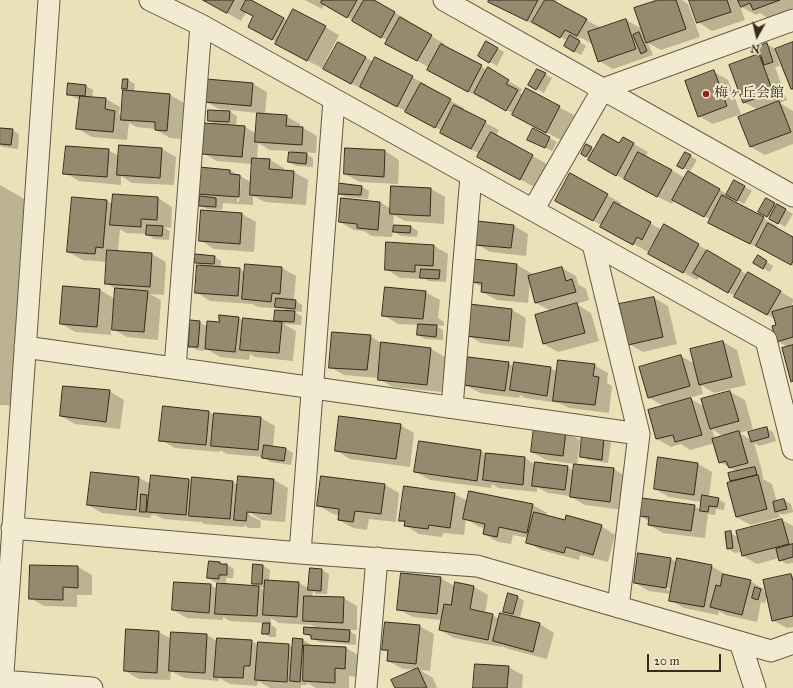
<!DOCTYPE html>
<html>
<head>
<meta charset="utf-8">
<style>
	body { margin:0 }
	#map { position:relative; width:793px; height:688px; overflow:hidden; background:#ebe0b8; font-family:"IM FELL Great Primer",serif }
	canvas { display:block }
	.north { position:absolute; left:737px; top:16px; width:40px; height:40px; -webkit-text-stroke:3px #f2ebd1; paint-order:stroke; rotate:188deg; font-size:11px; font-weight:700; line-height:16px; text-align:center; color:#372a1e }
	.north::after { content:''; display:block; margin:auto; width:14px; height:18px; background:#372a1e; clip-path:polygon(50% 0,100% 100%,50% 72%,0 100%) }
	.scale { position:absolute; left:647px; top:654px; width:74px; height:18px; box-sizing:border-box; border:2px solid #372a1e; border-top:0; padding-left:5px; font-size:12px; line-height:14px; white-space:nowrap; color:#372a1e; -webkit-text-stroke:3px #f2ebd1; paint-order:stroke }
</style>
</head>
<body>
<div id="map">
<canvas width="793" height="688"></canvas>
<div class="north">N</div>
<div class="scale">20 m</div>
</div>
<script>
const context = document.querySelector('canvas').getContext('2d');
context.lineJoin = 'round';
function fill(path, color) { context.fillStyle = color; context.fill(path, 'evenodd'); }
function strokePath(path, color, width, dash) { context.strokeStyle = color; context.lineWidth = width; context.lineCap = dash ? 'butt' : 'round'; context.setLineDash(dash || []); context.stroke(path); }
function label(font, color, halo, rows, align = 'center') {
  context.font = font + ' "IM FELL Great Primer","Noto Serif JP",serif'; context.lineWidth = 4; context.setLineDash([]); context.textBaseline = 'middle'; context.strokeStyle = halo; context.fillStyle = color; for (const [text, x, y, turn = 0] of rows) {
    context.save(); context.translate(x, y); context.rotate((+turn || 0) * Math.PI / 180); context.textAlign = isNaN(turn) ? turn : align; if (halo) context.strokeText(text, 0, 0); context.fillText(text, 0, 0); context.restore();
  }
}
fill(new Path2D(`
	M204 0H253L252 2 288 21 325 27 339 35 322 68 290 52 277 42 249 27 254 17 247 11 241 21Z
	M305 0H376L375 1 409 21 408 23 445 44 444 46 487 70 488 69 522 89 520 93 524 95 526 90 574 115 561 140 528 123 514 114 483 97 482 99 443 78 430 68 401 52 388 41 325 4 322 9Z
	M490 0H557L555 3 601 28 626 20 643 29 661 0H682L688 4 700 37 661 50 648 43 653 55 613 69 599 61 593 42 592 44 580 37 578 41 586 46 581 55 565 46 568 41 543 27 542 29 504 9Z
	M690 0H793V8L768 18 760 13 756 15 740 6 745 20 712 31 698 22Z
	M486 42 504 52 497 66 479 56Z
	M338 43 374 62 376 58 427 85 426 87 464 108 463 111 499 130 496 136 547 164 534 187 492 164 480 154 441 133 442 131 367 90 366 91 338 77Z
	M767 44 774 48 780 66 775 67 787 100 780 103 793 111V144L765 155 751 147 758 110 744 102 759 55 762 57Z
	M537 70 552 78 544 93 529 84Z
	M714 72 728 80 741 114 713 124 699 116Z
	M128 80 135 84 134 92 170 95 184 103 181 139 170 138 156 130V129L136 127 129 123 127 140 92 137 78 129 80 99 75 98 69 94 86 86 93 90 92 98 106 99 120 107 119 114 122 116 129 92 123 88Z
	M253 84 267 92 265 114 286 116 300 124V128H303L317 136 316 153 303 152 313 158V167L296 166 289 162 290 151 270 150 258 143 257 159 270 160 284 168V171L294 172 308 180 306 205 265 202 253 196V205L223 203 222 210 207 209 200 205 206 198 198 194 230 170 252 183 253 164 217 161 203 153 217 125 209 120 230 112 237 116 236 127H245L257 134 258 113 219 109 205 101ZM239 179H241L239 202H237Z
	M0 129 12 130 19 134 18 149 3 147 0 146Z
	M533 130 557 142 552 151 536 143Z
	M623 138 648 152 646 156 685 178 689 171 679 165 686 153 697 160 689 173 727 194 735 181 752 191 744 204 733 198 732 201 777 226 776 229 793 238V266L765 250 764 251 724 230 711 220 674 200 672 204 631 183 604 168 582 154 587 146 595 150 620 144Z
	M162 149 176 157 174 185 132 183 121 176V185L79 181 65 173 108 150 119 156Z
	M385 151 399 160 398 184 360 182 345 174Z
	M571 175 621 203 620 206 662 230 665 226 712 253V254L748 275 749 273 793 299V302L790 308 793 307V382L792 381 788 347 777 341V325L775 319 700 276 697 280 649 253 654 245 652 244 648 252 571 208Z
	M0 185 33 204 21 406 0 405Z
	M339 185 362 187 369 191 368 199 345 197 338 193Z
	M431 189 445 197 444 224 405 221 394 215 393 226 411 227 418 231 417 237 401 236 393 231 392 237 372 236 364 231 354 230 340 222 342 199 380 202 391 209Z
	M113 195 158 198 172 207 171 228 163 227 170 231 169 240 154 239 147 234 126 233 120 229 118 251 152 254 166 262 164 295 150 294 161 300 158 340 127 337 111 328V335L75 332 61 323 100 290 115 299 116 289 106 283 107 262 83 260 68 252 73 198 107 201 113 204Z
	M766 199 793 214 785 227 760 211Z
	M242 214 256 222 254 252 214 249 200 240Z
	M514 226 528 234 526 256 490 252 476 244Z
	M387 243 434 246 448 254 446 282 428 281 425 279 400 278 386 269Z
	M214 257 221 261V268L240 269 246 273V265L282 268 296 276 294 300 302 305V312L293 311 302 316 301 325 284 324 296 331 293 361 255 357 250 354 249 360 220 357 205 348 204 351 197 350 190 346 199 322 208 327 238 318 244 321 279 323 275 320 285 311V309L258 307 252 304 210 301 196 292 204 267 196 262Z
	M758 257 773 266 770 272 755 263Z
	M517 265 531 273V276L562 268 576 276 578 284 586 289 589 300 576 304 591 313 599 341 558 352 544 344 551 311 536 303 530 281 528 303 497 300 482 292 483 288 471 281Z
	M425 292 440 300 438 318 444 322V326L434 325 443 330V340L425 339 418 335 419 325 398 324 383 315Z
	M654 298 668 306 677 344 643 352 629 344Z
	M470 305 512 310 526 318 523 348 481 343 467 335Z
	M370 336 383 344 431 349 445 357 442 392 393 387 379 379V378L344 375 330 367Z
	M723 342 737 350 746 385 714 393 701 385 703 394 689 398 705 407 730 392 745 400 753 429 740 433 751 440 766 428 773 432 776 441 759 446 754 443 762 471 763 479 772 484 777 502 784 500 791 504 793 511V512L783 515 779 513 780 517 751 525 736 517 734 482 731 481 737 472 720 462 715 443 690 450 681 444 671 447 657 439 649 411 665 407 648 397 681 356 695 364ZM712 429 724 437 715 439Z
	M508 363 514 367 550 368 557 372 594 365 608 373 607 383 612 386 609 413 569 408 559 403 525 398 520 395 519 398 480 393 465 385Z
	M109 391 124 400 120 429 75 424 61 416Z
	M208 412 215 415 261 418 275 426 273 447 286 449 293 453 291 465 271 462 264 458V457L227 454 220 450V452L175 448 161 440Z
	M400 425 414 433 410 467 350 459 336 450Z
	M566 432 580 440 577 465 614 469 628 478 624 510 585 505 570 496 548 493 537 487V492L498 488 492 484 491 488 430 480 415 472 420 442 481 451 487 454 525 458 536 465 567 467 574 471 575 464 546 460 532 452Z
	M604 438 611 442 608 463 588 460 581 456Z
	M659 458 698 464 712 472 709 497 718 499 725 503 724 510 716 509 715 515 708 514 705 538 663 533 649 525V521L640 516 694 506 701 510 702 502 669 497 655 489Z
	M92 473 139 478 151 484 152 476 189 480 193 482H232L238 485 239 477 274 480 288 488 285 522 262 520 249 512V515L261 521 260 528H249L244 525V527L204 524 200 521V522L163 519 153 514V516L151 515 150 518 102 513 88 505Z
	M385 485 399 493 396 522 369 519 367 530 353 528 339 520 340 515 333 514 319 506Z
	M470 492 533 505 547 513V516L566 522 601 526 615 535 608 562 580 555 579 560 541 550 527 542 528 538 513 535 511 544 498 542 484 534 485 528 479 527 466 519 464 535 443 533 442 537 419 534 405 525V523L400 520 454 494 468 501Z
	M782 520 793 526V563L787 564 780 560 779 558 757 564 743 556 740 543H738L740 552 735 553 728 549 730 533 738 537 737 532Z
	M670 559 677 562 711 566 725 574V575L750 581 764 589V592L767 594 791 575 793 576V627L787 628 772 620 767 596 765 603 761 602 757 622 726 615 719 611 718 615 684 608 670 600 671 594 649 591 635 583ZM663 585 672 590V592L662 586Z
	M220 563 223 565H227L234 569 233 578H226V583L215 582 208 578Z
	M31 566 78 567 92 575V595H77V607L44 606 30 598Z
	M263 566 270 570 269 581 299 583 310 589 322 570 329 574 327 594H316L313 591 312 597 343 598 357 606V630H347L356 635V645L319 642 305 633 318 629 311 625 279 623 271 618V625L276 628V637H270L263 633 264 623 230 621 223 617V620L187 618 173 610 210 585 217 589 218 584 260 587 253 583ZM259 587 266 588V591Z
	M440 578 455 586 456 583 474 587 488 595 485 613 492 615 499 619 515 618 504 611 518 597 524 601 520 619 540 624 554 633 547 659 508 649 502 646V647L454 638 440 630 442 620 413 617 398 609Z
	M419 626 434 634 430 671 420 670 433 678 437 688H396L417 670 403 669 388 661 389 653 383 649Z
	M158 632 172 639 207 635 217 641H251L259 645H289L293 647 294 639 303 640 310 644V646L346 648 360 656 359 677 349 676V688H316L307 683V685H301V688H270L258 681 257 686 230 684 219 678V681L184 678 171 671 170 680 139 679 125 671Z
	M508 667 523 675 522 688H474Z`), '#0003');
const building = new Path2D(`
	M203 0H234L227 13Z
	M246 0H251L284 18 272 40 248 27 253 16 241 10Z
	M322 0H357L347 18 321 3Z
	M364 0H374L395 12 381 38 352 21Z
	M489 0H538L527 21 488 2Z
	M545 0H552L587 19 577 36 565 30 560 38 532 22Z
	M658 0H676L686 29 646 43 634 8Z
	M689 0H727L731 12 697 23Z
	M738 0H780L753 10 750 3 741 7Z
	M293 9 326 26 307 61 275 44Z
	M400 17 432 35 417 61 385 44Z
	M626 19 636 49 598 62 588 32Z
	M639 32 647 51 641 54 633 35Z
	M570 35 580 41 574 52 564 46Z
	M486 41 498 48 489 63 478 56Z
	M338 42 366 57 351 84 323 69Z
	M793 42V89H791L775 49Z
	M767 43 773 62 764 65 758 47Z
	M441 44 482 65 468 92 427 70Z
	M759 54 773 92 743 103 729 65Z
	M375 57 413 76 397 107 360 87Z
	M488 67 509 80 506 84 518 90 506 111 474 93Z
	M537 69 546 73 536 90 528 85Z
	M714 70 727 106 698 117 685 81Z
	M123 79H128L127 89H122Z
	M206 79 253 83 251 106 204 102Z
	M68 83 86 85 85 96 67 95Z
	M421 83 451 99 435 128 405 112Z
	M526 88 560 106 546 133 512 115Z
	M123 90 170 94 167 131 155 130V122L121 120Z
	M80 96 106 98 105 109 115 111 113 132 76 129Z
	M779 101 791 132 750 147 738 117Z
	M454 105 486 121 471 149 440 133Z
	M208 110 230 111 229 122 208 121Z
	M257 113 287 115 286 126 303 127 302 145 255 142Z
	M204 123 245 126 242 157 202 154Z
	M0 128 13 129 11 145 0 144Z
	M533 128 550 137 545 148 527 140Z
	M491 132 533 155 520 180 477 157Z
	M603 134 619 143 623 137 634 143 616 176 588 160Z
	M586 144 592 147 586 157 581 154Z
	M119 145 162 148 160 178 117 175Z
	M66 146 109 149 107 177 63 174Z
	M345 148 385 150 384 177 344 174Z
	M289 152 307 153 306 164 288 162Z
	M638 152 672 170 657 197 624 179Z
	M685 152 691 155 683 169 677 166Z
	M252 158 270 159 269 169 294 171 292 198 250 195Z
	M199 167 230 170V174L240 175 239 197 197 194Z
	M688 171 720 189 704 217 672 200Z
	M570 173 608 194 593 221 555 201Z
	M734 180 745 186 737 201 726 195Z
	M338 183 362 186 361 195 337 194Z
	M391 186 431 188 430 216 390 214Z
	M113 194 158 197 157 220 141 219V227L110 225Z
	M722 195 764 217 750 244 708 223Z
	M200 196 216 198V207L199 206Z
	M72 197 107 200 103 248 96 247 95 254 67 252Z
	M341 198 380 202 378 230 357 228V224L339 222Z
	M766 198 775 203 767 217 758 212Z
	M614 202 651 222 642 240 637 237 633 245 600 227Z
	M777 204 786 209 778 224 769 219Z
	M201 210 242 213 240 244 199 241Z
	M477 221 514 225 511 248 475 245Z
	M768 223 793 237V261L791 265 756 246Z
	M664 224 699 244 683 273 648 254Z
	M147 225 163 226 162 236 146 235Z
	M394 225 411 226 410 233 393 232Z
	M386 242 434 245 433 266 415 265V272L385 270Z
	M107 250 152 253 150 287 105 284Z
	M707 250 741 270 728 293 693 273Z
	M195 254 215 256 214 264 195 263Z
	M758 255 767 261 763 269 753 263Z
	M473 259 517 264 514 296 481 292 482 283 470 282Z
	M245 264 282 267 280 294 272 293 271 302 242 299Z
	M197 265 240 268 238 296 195 293Z
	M562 267 566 281 572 279 576 292 535 303 528 276Z
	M421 269 440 270 439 279 420 278Z
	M748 272 781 291 767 315 734 297Z
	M63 286 100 289 97 327 60 324Z
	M385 287 426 291 423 319 382 316Z
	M115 288 148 291 144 332 112 330Z
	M654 297 663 337 628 345 619 304Z
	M276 298 296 300 295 309 275 307Z
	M577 303 585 333 543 344 535 315Z
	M469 304 512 309 509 341 466 336Z
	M793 306V337L776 342 772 326 776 325 772 312Z
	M275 310 295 311 294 322 274 321Z
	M219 315 239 317 235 352 205 349 207 321 219 322Z
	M243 318 282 322 279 353 240 350Z
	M190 320 200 321 198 347H189Z
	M418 324 437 325 436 337 417 335Z
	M332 332 371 335 367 370 329 368Z
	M723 341 732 377 699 385 690 349Z
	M381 342 431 348 427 385 378 380Z
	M793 345V381L791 382 782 348Z
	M681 355 690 386 648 398 639 367Z
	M468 357 509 362 505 391 464 385Z
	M558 360 595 364 593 376 599 377 595 405 553 401Z
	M514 362 551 367 547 396 510 390Z
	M63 386 110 390 106 422 60 416Z
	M730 391 739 421 710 429 701 399Z
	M691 398 702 435 675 442 673 435 656 439 648 410Z
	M163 406 209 411 206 445 159 441Z
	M214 413 261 417 258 450 211 446Z
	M339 416 401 424 396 459 335 451Z
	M534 427 566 431 563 456 531 452Z
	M767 427 769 437 751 442 748 432Z
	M739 431 748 463 729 468 726 461 719 463 712 439Z
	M582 435 604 437 602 460 580 457Z
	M419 441 481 450 477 481 414 472Z
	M264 445 286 448 284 461 262 458Z
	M486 453 525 457 523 485 483 480Z
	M658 457 698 463 694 495 654 489Z
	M535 462 568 466 565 490 532 486Z
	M574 464 614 468 610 502 570 497Z
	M755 467 757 475 730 481 728 473Z
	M91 472 139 477 136 510 87 505Z
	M151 475 189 479 186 515 147 512Z
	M758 475 767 509 736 517 727 483Z
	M238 476 274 479 271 514 247 512 246 521 234 520Z
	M321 476 385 484 381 514 355 511 353 522 338 520 339 509 317 506Z
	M192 477 233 481 230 519 189 516Z
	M404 486 455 493 450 528 429 525 428 529 404 526 405 521H399Z
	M469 491 533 504 527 533 499 527 497 537 483 534 485 524 463 519Z
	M141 494 147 495 146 512H140Z
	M702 495 719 498 717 507 709 506 708 512 700 511Z
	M641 498 695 505 691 531 648 525 649 517 639 516Z
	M784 499 787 509 775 512 773 502Z
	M534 512 565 520 566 515 602 525 593 555 566 547 564 553 526 543Z
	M782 519 789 544 742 556 736 531Z
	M731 531 733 548 727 549 725 532Z
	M793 544V557L779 561 776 549Z
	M638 553 671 558 666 588 634 583Z
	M677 558 712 565 704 607 669 601Z
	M209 561 220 562V564H227V575H219V579L207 578Z
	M253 564 263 565 262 584H252Z
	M30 565 78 566V588L63 587V600L29 599Z
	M310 568 322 569 321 591 308 590Z
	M401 573 441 577 437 614 397 610Z
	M723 574 751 580 742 615 710 607 716 585 720 586Z
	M791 574 793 581V616L772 621 763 580Z
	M265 580 299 582 297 617 263 615Z
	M174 582 211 584 209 613 172 610Z
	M455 582 474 586 470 609 493 614 488 640 439 630 444 604 451 605Z
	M217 583 259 586 257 616 215 614Z
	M755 587 761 589 758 600 752 598Z
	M508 593 518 596 513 614 503 612Z
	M304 596 344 597 343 623 303 621Z
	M500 613 540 623 533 652 493 641Z
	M385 622 420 625 416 664 387 661 388 650H382Z
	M263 623H270L269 634H262Z
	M304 627 350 630 349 642 311 639V635L304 634Z
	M126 629 159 631 157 673 124 671Z
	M171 632 207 634 205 673 169 671Z
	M217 638 252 640 250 666H244L243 678 214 677Z
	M293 638 303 639 300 682 290 681Z
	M258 642 289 644 287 682 255 680Z
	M304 645 346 647 345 669 335 668V683L303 681Z
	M475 664 509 666 507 688H473Z
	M418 668 427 688H395L391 680Z`);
fill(building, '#95896e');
strokePath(building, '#372a1e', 1);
const minor = new Path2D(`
	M150 0 201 25 766 340 793 449
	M444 0 793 196
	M533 210 603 89 793 20
	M593 244 639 434 618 607
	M25 347 639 434
	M175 368 201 25
	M452 407 471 176
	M12 528 300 553 477 566 771 651 793 643
	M300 553 334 100
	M740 642 755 688
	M2 681 92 688
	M2 688 49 0
	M366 688 377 558`);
strokePath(minor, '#645844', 23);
strokePath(minor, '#f2ebd1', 21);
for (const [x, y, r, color] of [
	[706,94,4,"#8f2418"]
]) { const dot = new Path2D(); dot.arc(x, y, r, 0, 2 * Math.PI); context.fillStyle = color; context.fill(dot); strokePath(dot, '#f2ebd1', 1.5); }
label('14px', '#372a1e', '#f2ebd1', [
	["梅ヶ丘会館",714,94]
], 'left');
</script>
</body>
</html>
